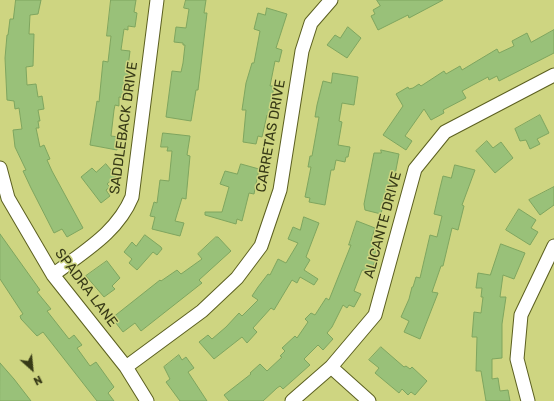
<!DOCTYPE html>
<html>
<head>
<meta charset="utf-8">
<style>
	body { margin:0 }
	#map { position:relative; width:554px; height:401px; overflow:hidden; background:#ced581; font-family:Rubik,sans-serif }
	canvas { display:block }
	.north { position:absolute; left:12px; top:349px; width:40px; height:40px; -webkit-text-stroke:3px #ced581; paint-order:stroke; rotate:153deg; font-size:11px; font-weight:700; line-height:16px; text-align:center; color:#373a17 }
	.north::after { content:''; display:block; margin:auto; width:14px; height:18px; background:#373a17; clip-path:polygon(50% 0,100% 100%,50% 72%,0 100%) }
</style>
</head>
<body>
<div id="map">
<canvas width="554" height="401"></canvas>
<div class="north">N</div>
</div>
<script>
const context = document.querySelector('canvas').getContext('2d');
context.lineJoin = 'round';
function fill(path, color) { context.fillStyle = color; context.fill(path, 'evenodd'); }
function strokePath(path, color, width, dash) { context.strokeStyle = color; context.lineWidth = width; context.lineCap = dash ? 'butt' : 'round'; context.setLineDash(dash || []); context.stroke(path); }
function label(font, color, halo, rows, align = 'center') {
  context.font = font + ' Rubik,sans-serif'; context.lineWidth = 3; context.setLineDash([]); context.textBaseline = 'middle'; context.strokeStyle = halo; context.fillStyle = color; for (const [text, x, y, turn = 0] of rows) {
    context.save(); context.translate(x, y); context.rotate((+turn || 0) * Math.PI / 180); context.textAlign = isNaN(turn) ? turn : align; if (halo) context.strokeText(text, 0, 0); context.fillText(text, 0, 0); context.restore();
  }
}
const building = new Path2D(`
	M16 0H41L38 14 30 15 29 34H34L33 66 26 67 27 85 36 84 38 97 42 96 44 109 38 110 40 121H38L39 128H36L40 147 44 145 50 159 47 160 52 171 83 228 67 237 62 229 54 233 31 188 23 171 26 170 15 147 13 130 22 129 19 108 15 109 14 101 7 100 5 58 7 35H8L10 19H13Z
	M111 0H136L134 12 137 13 135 27 128 26V30L124 29 121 50 130 51 128 67H129L125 98 119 97V106L115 105 114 110 111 136 119 137 117 150 90 145 97 101 99 102 103 61 108 62 111 36H107Z
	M186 0H206L204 13H207L198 90H196L191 121 166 117 172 71 181 72 183 63 185 45H183V43L174 42 176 27 186 28 189 9 184 8Z
	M377 0H443L409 18 408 15 378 30 371 16 375 14 373 10 380 6Z
	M267 8 287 14 276 48 282 50 279 62 275 61 270 86H274L269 116 267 115 262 137 258 136 256 144 243 142 246 110H242L246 83 252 63H254L260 31 254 29 258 13 265 15Z
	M348 27 361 38 347 58 327 45 335 35 340 38Z
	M554 30V53L499 81 497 76 489 80 488 77 471 86 462 91 466 98 443 110 444 113 431 120 424 109 405 136 412 141 406 150 383 135 403 106 396 94 408 87 409 89 413 88 419 84 421 86 444 71 446 74 460 66 462 70 497 49 499 53 514 46 512 41 527 33 531 42Z
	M333 73 358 77 354 105 342 103 339 121 342 122 338 145 350 147 348 157H346L345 162 336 160 334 170H331L325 205 309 202 310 198 305 197 311 167H308L310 156H312L319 117H315L317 105 323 81 331 83Z
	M540 115 549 133 537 139 540 144 530 149 526 140 520 141 515 129Z
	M163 133 190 136 187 155 190 156 186 199 182 198 175 221 184 223 180 236 152 229 155 217 150 216 154 202 157 203 160 180 169 181 172 151H167L168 147H161Z
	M487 141 493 148 501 142 513 158 495 173 476 151Z
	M381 150 399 154 390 201 384 200 381 214 365 210 364 204 374 153H381Z
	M106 164 116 176 107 184 110 187 106 190 110 196 101 203 81 177 92 168 96 172Z
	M241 164 259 169 254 194 249 193 242 221 237 219 236 224 205 215V212H222L229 187 220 184 225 171 237 174Z
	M455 165 475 170 462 205 464 206 458 230 452 228 443 266H441L432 292 438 293 420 339 404 332 409 321 401 317 409 299 412 287H413L416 277 420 278 430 235 437 237 442 216 434 214 440 188 443 176 451 178Z
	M554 187V205L540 215 529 200Z
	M519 209 536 220 531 228 538 232 530 245 506 230Z
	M304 217 319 223 306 257 310 260 304 270 318 279 314 285 300 277 297 283 292 280 274 310 271 308 253 328 257 332 247 343 242 337 214 359 199 342 208 335 212 339 226 327 239 313 242 316 258 300 252 296 258 287 268 274 270 275 278 259 286 263 298 243 288 239 293 227 300 230Z
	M357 221 375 228 371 241 379 244 372 260 375 261 371 272 362 270 354 291 361 294 354 307 349 305 347 308 343 305 332 327 327 333 333 339 323 350 318 345 304 359 310 365 283 389 280 386 277 388 263 401H229L224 395 251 374 250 373 260 364 267 371 282 357 280 356 285 351 282 348 295 336 297 338 308 322 305 319 311 313 315 315 326 298 329 300 351 245H349Z
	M0 234 40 290 37 292 51 309 47 311 69 339 74 335 82 345 77 348 90 366 96 362 114 387 108 393 114 401H97L43 332 37 336 21 319 20 316 23 314 0 279Z
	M145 235 161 247 162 249 157 255 153 252 137 270 129 263 132 259 124 252 132 242 136 246Z
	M216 237H218L231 251 199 280 202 283 141 331 135 323 123 332 112 318 160 280 161 281 177 270 181 274 202 259 198 254Z
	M501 244 525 253 514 279 503 275 500 297H506L502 324V358L492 359V379L498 378 500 391 508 390 510 401H486L481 371H476L477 337H472L474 312 481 313 483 297H481L482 288H476L478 273 490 275Z
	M107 261 120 278 112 286 115 289 104 297 86 276Z
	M381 347 404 367 406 366 410 369 412 367 427 381 415 395 411 392 408 395 402 389 399 393 375 373 379 368 369 360Z
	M179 355 182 360 186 357 194 368 188 372 207 401H180L166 382 170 379 164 367Z
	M0 363 14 379 31 401H0Z`);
fill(building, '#99c179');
strokePath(building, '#7ea55f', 1);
const minor = new Path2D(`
	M0 168 8 198 53 275 126 367 147 401
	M53 275C84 251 117 233 132 197L157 0
	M126 367 202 311 237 278 261 246 280 190 302 51 311 23 331 0
	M331 367 369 401
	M292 401 331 367 375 315 415 169 445 132 554 75
	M528 401 517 359 521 315 554 246`);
strokePath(minor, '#5c6020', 15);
strokePath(minor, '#fff', 13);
label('14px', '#373a17', '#ced581', [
	["SADDLEBACK DRIVE",124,128,-82],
	["CARRETAS DRIVE",271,136,-80],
	["ALICANTE DRIVE",383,225,-75],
	["SPADRA LANE",86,288,53]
]);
</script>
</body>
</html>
